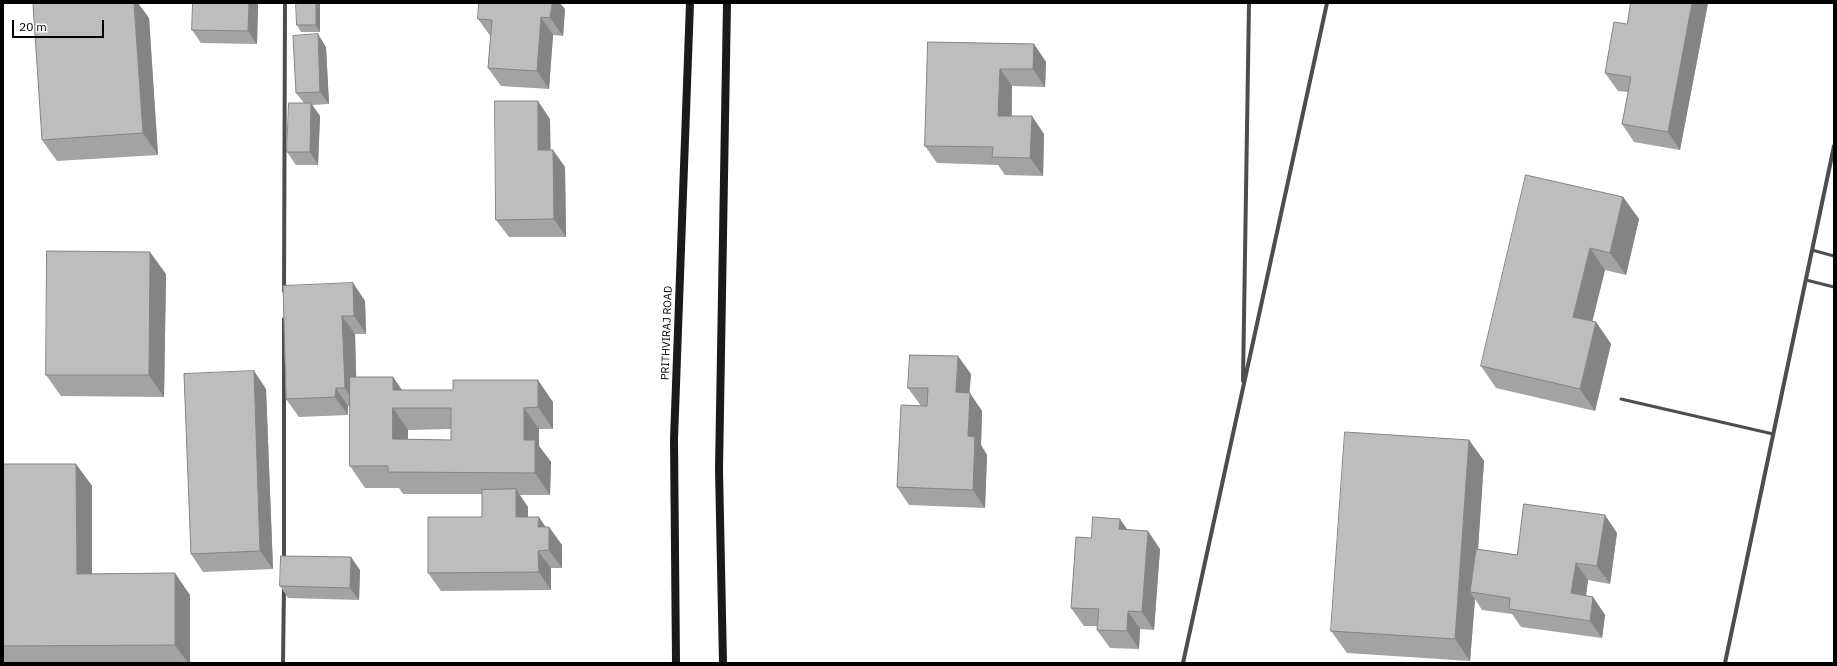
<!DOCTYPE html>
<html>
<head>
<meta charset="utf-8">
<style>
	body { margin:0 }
	#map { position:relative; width:1837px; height:666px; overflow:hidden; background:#fff; font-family:"IBM Plex Sans",sans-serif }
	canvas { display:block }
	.frame { position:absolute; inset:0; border:4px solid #000; pointer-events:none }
	.scale { position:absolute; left:12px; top:20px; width:92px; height:18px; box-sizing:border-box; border:2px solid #000; border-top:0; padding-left:5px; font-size:12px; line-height:14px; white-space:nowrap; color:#000; -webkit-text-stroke:3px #fff; paint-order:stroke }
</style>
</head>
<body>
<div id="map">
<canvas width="1837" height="666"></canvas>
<div class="frame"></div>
<div class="scale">20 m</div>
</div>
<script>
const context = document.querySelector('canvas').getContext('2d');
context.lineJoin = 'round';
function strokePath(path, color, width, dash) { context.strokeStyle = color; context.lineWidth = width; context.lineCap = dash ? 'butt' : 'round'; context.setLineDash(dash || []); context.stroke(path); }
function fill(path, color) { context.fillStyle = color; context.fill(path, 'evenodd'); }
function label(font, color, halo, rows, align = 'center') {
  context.font = font + ' "IBM Plex Sans",sans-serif'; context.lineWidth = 3; context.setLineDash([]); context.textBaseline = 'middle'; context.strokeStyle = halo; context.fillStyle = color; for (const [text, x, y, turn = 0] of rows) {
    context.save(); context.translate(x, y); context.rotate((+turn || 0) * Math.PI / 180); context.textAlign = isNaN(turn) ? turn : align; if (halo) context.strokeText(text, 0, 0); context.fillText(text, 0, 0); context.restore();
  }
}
strokePath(new Path2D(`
	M1812 250 1834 256
	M1806 280 1834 287
	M1621 399 1773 434`), '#4d4d4d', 3);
strokePath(new Path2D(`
	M284 291 285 3
	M1243 381 1249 3
	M284 561V319
	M283 663 284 587
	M1183 663 1327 3
	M1725 663 1834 146`), '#4d4d4d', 4);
strokePath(new Path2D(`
	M676 663 674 439 690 3
	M723 663 719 469 727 3`), '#1a1a1a', 8);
fill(new Path2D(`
	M193 3H258L257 44 201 43 192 30Z
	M320 3V32H301L297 25Z
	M1631 3H1708L1680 150 1634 142 1622 124 1628 92 1618 91 1605 73 1627 24Z
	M565 9 563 36 553 35 549 89 501 86 488 68 491 37 478 19Z
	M149 18 158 155 57 161 42 140Z
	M928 42 1034 44 1046 62 1045 87 1012 86V116L1044 134 1043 176 1005 175 998 165 937 163 925 146Z
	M326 47 329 104 312 105 320 116 318 165H296L287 152 304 103 296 93Z
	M550 119V150L565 167 566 237H509L496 220Z
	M1623 197 1639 219 1626 275 1605 270 1592 321 1596 322 1611 344 1595 411 1496 388 1481 366Z
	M166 274 164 397 61 396 46 375Z
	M353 283 365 301 366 334H355L356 377H393L402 390 553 402V429H539V446L551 462 550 495H519L528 507V517L546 527 562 545V568H551V590L441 591 428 573 482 517V494H403L399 488H365L350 466V406H348V415L299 417 286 399ZM451 429V440L408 439V430Z
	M254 371 266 389 273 569 203 572 191 554Z
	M971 374 969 393 982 411 981 445 987 455 985 508 909 505 897 487 927 406H921L908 388Z
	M1469 440 1484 461 1478 549 1517 555 1617 533 1610 584 1588 580 1586 596 1593 597 1605 615 1602 638 1521 627 1512 614 1482 610 1475 599 1470 661 1347 653 1331 631Z
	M3 464H76L92 486V574L190 595V663H3Z
	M1128 530 1160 549 1154 630 1140 629 1139 649 1110 648 1097 630V626H1084L1071 608 1091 538Z
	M360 570 359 600 288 598 280 586Z`), '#a3a3a3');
fill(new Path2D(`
	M134 3H138L149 18 158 155 143 133Z
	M249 3H258L257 44 248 31Z
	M316 3H320V32L316 25Z
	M552 3H560L565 9 563 36 550 18Z
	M1692 3H1708L1680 150 1668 132Z
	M541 17 553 35 549 89 537 71Z
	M318 34 326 47 329 104 320 92Z
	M1034 44 1046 62 1045 87 1033 69Z
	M1000 69 1012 86 1011 133 998 116Z
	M538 101 550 119 551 168 538 150Z
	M311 103 320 116 318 165 310 152Z
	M1032 116 1044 134 1043 176 1030 158Z
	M553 150 565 167 566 237 554 219Z
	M1623 197 1639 219 1626 275 1610 253Z
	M1590 248 1605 270 1588 339 1573 317Z
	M150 252 166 274 164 397 149 375Z
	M353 283 365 301 366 334 354 316Z
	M342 316 355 334 357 406 345 388Z
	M1596 322 1611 344 1595 411 1580 389Z
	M958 356 971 374 968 410 956 392Z
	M254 371 266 389 273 569 260 551Z
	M393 377 408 399 393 390Z
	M538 380 553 402V429L538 407Z
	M336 388 348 406V415L335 397Z
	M970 393 982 411 981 445 987 455 985 508 973 490 968 436Z
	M393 408 408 430V461L393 439Z
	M524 408 539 429V446L551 462 550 495 535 473 524 440Z
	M1469 440 1484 461 1475 593 1470 592 1475 599 1470 661 1455 639Z
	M76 464 92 486V596L77 574Z
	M516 489 528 507V534L516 517Z
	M1605 515 1617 533 1610 584 1597 566Z
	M539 517 549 532V527L562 545V568L549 550 538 527Z
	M1120 519 1132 536 1119 529Z
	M1148 531 1160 549 1154 630 1142 612Z
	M538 551 551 568V590L539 572Z
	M351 557 360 570 359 600 350 588Z
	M1576 563 1588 580 1584 611 1571 593Z
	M175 573 190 595V663H188L175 645Z
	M1593 597 1605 615 1602 638 1590 621Z
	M1128 611 1140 629 1139 649 1127 631Z`), '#848484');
const building = new Path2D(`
	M45 3H134L143 133 42 140 33 4Z
	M193 3H249L248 31 192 30Z
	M296 3H316V25H297Z
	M479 3H552L550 18 541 17 537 71 488 68 492 20 478 19Z
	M1631 3H1692L1668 132 1622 124 1631 77 1605 73 1614 22 1627 24Z
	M318 34 320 92 296 93 293 36Z
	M928 42 1034 44 1033 69H1000L998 116H1032L1030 158 992 157 993 147 925 146Z
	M495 101H538V150H553L554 219 496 220Z
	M289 103H311L310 152H287Z
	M1526 175 1623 197 1610 253 1590 248 1573 317 1596 322 1580 389 1481 366Z
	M47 251 150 252 149 375H46Z
	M353 283 354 316H342L345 388H336L335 397 286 399 283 286Z
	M910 355 958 356 956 392 970 393 968 436 975 437 973 490 897 487 901 405 927 406 928 388H908Z
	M254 371 260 551 191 554 184 374Z
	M350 377H393V390H453V380H538V407L524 408V440H535V473L388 472V466H350ZM393 408H451V440L393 439Z
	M1345 432 1469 440 1455 639 1331 631Z
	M3 464H76L77 574 175 573V645L3 646Z
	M516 489V517H539L538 527H549V550L538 551 539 572 428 573V517H482V490Z
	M1524 504 1605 515 1597 566 1576 563 1571 593 1593 597 1590 621 1509 609 1510 598 1470 592 1476 549 1517 555Z
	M1093 517 1120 519 1119 529 1148 531 1142 612 1128 611 1127 631 1097 630 1099 609 1071 608 1076 537 1091 538Z
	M281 556 351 557 350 588 280 586Z`);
fill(building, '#bdbdbd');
strokePath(building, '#848484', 1);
label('11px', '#000', '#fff', [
	["PRITHVIRAJ ROAD",667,333,-88]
]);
</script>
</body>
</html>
